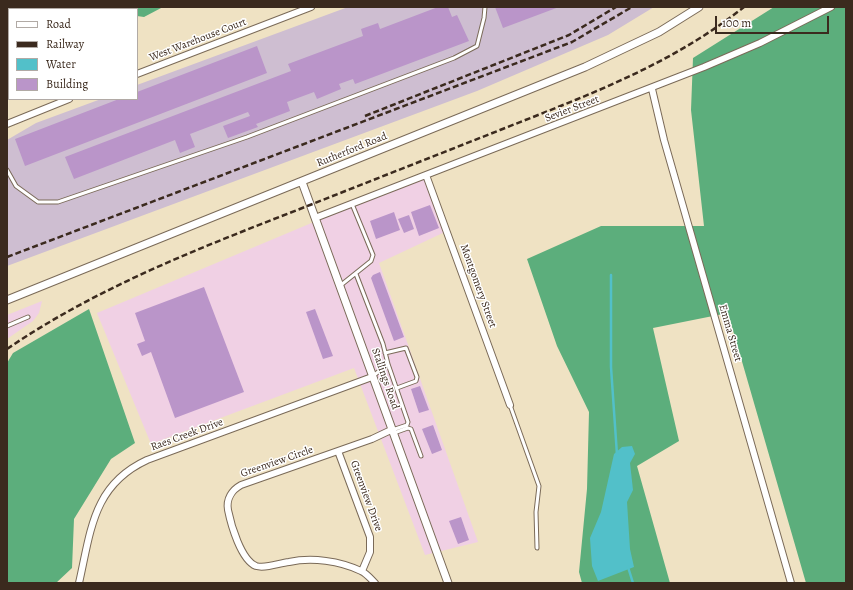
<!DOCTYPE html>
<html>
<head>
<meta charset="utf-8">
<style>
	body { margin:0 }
	#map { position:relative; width:853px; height:590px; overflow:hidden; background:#efe2c3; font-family:Alegreya,serif }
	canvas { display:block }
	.frame { position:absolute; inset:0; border:8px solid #3b2a1e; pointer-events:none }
	.legend { position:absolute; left:8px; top:8px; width:130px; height:92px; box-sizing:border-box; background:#fff; border:1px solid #b1aaa5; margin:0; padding:5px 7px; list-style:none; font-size:12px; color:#3b2a1e }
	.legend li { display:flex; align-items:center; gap:8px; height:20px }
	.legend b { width:20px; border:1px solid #b1aaa5 }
	.scale { position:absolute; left:715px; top:16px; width:114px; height:18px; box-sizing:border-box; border:2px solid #3b2a1e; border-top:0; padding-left:5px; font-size:12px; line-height:14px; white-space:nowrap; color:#3b2a1e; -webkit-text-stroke:3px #fff; paint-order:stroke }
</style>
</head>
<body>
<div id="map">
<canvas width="853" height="590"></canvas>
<div class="frame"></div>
<ul class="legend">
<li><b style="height:5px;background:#fff"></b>Road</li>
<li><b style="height:5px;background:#3b2a1e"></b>Railway</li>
<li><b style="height:11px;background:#52c0c9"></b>Water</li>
<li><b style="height:11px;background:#ba95c9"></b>Building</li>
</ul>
<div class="scale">100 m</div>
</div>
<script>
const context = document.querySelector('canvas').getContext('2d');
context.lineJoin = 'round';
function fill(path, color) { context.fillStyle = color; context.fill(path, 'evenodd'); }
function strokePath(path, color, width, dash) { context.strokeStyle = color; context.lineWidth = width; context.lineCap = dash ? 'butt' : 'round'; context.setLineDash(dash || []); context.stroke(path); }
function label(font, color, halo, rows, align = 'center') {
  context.font = font + ' Alegreya,serif'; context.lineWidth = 3; context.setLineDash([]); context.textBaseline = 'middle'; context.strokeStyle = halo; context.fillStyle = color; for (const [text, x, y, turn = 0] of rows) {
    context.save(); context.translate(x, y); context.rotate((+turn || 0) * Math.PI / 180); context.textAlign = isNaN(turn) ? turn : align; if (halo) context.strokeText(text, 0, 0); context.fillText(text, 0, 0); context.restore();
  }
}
fill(new Path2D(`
	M426 175 447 231 379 263 478 542 425 555 354 368 151 444 97 313Z
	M42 301 39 313 33 321 7 339V315Z`), '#f0d0e4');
fill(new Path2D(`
	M348 7H654L608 35 477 91 7 266V140L36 123 101 99H137V85Z`), '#cebed1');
fill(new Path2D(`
	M125 7H163L144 17 137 16V9H125Z
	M774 7H846V583H806L728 313 653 328 679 441 637 466 670 583H582L579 572 587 489 589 412 557 346 527 259 601 226H704L691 110 693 58Z
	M89 309 135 443 111 459 74 519 72 568 56 583H7V363L13 353Z`), '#5cae7c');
fill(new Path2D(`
	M632 446 635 454 630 463 633 490 627 502 630 549 634 567 598 581 592 566 590 538 601 512 614 454 622 447Z`), '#52c0c9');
strokePath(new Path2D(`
	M611 275V367L617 455
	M628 567 633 583`), '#52c0c9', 2.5);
fill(new Path2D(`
	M438 7H448L452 17 457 15 469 41 355 84 353 79 339 84 341 89 317 99 314 92 287 102 290 111 256 124 258 127 228 138 223 126 250 116 248 112 190 134 195 147 180 153 175 140 74 179 65 157 291 71 288 64 363 36 361 29 378 23 380 29Z
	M495 7H559L503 28Z
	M257 46 267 73 25 166 15 139 119 99H137V92Z
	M430 205 439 228 419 236 411 212Z
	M394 212 400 230 376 239 370 221Z
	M409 215 414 229 404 233 398 219Z
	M380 272 404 337 394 341 371 278 373 275Z
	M204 287 244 392 175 418 151 352 142 356 137 344 145 341 135 313Z
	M315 309 333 356 323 359 306 312Z
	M420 386 429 410 419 413 411 389Z
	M433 425 442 450 432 454 422 429Z
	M461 517 469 540 458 544 449 521Z`), '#ba95c9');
const service = new Path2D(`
	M7 47 9 46
	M7 170 16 186 38 202H58L247 137 454 58 477 46 484 18 485 7
	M356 274 383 344 388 364 373 376
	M341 285 371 261 373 255 352 204
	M7 326 28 317
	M385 353 406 348 417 377 416 381 397 388
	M388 364 408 422 407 425 392 430
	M510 405 539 486 536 512 537 548
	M394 433 408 428 411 429 421 456`);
const minor = new Path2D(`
	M50 7 51 9
	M137 74 311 7
	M652 89 664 140 791 583
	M7 124 69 99
	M426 175 510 405
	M315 218 704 67 760 43 831 7
	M338 451 370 537V552L362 571
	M79 583C91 530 93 485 147 460L372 377
	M375 583C371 579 366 573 361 571 340 561 312 557 289 562 279 563 266 569 256 566 241 560 231 525 228 510 226 499 232 490 241 485L372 439 391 430`);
const tertiary = new Path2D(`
	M302 182 448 583
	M7 300 585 67 659 32 699 7`);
strokePath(service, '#7a6a58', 5);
strokePath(minor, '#7a6a58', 8);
strokePath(tertiary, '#7a6a58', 9);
strokePath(service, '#fff', 3);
strokePath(minor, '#fff', 6);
strokePath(tertiary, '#fff', 7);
strokePath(new Path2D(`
	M365 116 569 35 616 7
	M7 257 572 42 632 7
	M7 349C101 285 205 246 310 205 373 180 437 155 500 130 586 96 671 65 744 7`), '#3b2a1e', 2.5, [6, 3]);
label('11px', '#3b2a1e', '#fff', [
	["West Warehouse Court",198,40,-21],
	["Sevier Street",572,109,-21],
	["Rutherford Road",352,150,-22],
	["Montgomery Street",478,286,70],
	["Emma Street",730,333,74],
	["Stallings Road",385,379,71],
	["Raes Creek Drive",187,435,-20],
	["Greenview Circle",277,462,-19],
	["Greenview Drive",366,496,70]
]);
</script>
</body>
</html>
